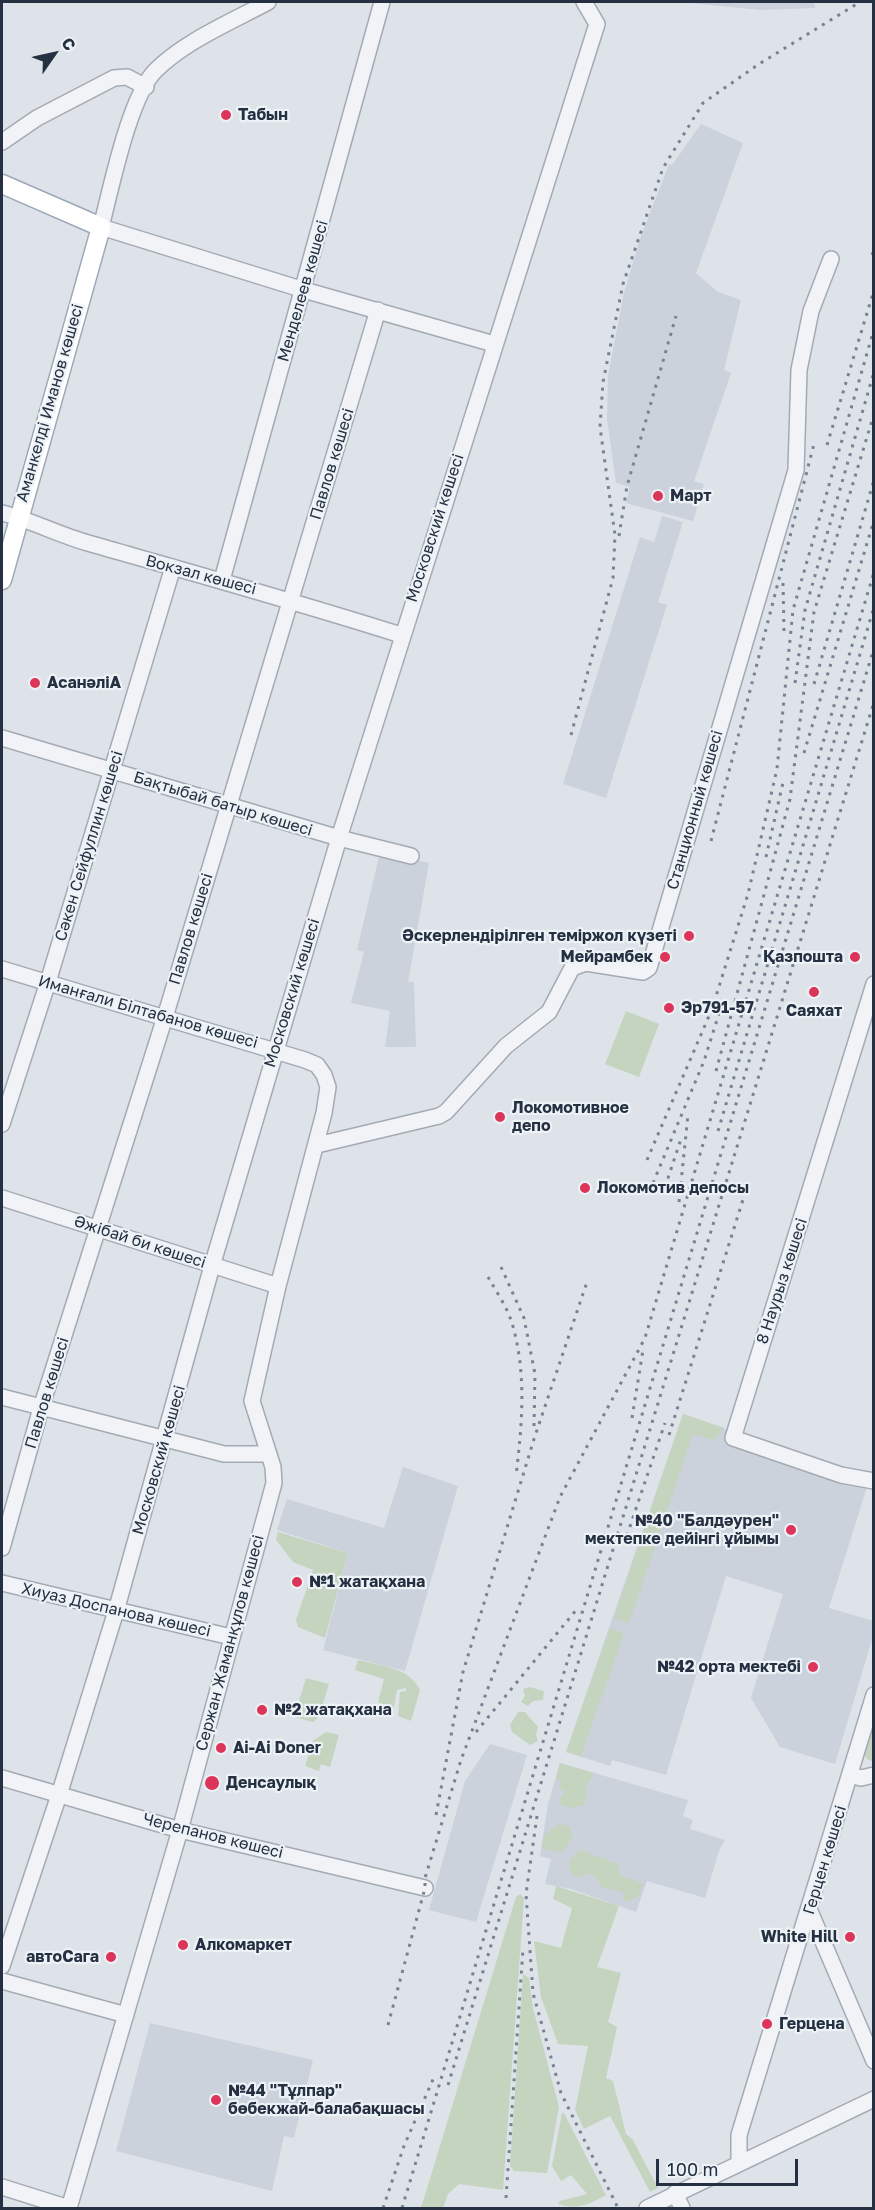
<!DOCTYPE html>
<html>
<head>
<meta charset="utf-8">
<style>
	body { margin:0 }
	#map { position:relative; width:875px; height:2210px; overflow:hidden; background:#dee3e9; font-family:"Golos Text",sans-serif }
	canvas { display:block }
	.frame { position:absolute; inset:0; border:3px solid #253142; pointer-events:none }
	.north { position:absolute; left:24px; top:24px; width:60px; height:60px; -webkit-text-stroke:4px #edf2f6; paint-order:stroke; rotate:56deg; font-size:16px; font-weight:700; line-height:24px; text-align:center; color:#253142 }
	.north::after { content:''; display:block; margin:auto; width:21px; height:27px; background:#253142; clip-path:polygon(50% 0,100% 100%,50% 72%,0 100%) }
	.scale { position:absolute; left:656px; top:2159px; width:142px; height:27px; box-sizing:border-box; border:3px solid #253142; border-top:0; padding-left:8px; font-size:18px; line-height:21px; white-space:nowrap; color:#253142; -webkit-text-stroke:4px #edf2f6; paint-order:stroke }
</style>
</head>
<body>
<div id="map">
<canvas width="875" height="2210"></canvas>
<div class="frame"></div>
<div class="north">С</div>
<div class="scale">100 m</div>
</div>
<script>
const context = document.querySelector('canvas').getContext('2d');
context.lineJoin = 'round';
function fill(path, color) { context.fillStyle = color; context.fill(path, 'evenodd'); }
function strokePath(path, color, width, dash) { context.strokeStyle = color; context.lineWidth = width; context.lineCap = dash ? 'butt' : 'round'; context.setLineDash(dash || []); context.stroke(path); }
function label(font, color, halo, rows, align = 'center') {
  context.font = font + ' "Golos Text",sans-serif'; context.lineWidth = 4.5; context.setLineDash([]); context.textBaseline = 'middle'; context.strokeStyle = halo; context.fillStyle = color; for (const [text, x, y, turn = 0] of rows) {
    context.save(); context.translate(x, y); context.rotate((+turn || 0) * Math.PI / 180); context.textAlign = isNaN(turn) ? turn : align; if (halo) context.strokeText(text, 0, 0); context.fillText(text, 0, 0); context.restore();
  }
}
fill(new Path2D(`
	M680 2H814L815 8 760 10Z
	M701 124 743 143 696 273 718 292 741 300 724 370 731 373 694 481 704 484 693 521 626 503 630 487 616 483 607 419 608 375 624 293 640 239 669 164 672 165Z
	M662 516 683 522 658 602 667 605 606 798 563 784 640 537 654 542Z
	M380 852 429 863 408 982H414L416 1047H385L390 1011 351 1003 364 952 357 950Z
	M683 1414 724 1428 737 1447 867 1487 829 1608 874 1621 873 1636 835 1764 780 1747 751 1698 783 1594 726 1576 666 1775 612 1760 610 1766 566 1752Z
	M403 1467 458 1486 405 1671 323 1650 348 1553 277 1530 287 1499 384 1528Z
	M490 1744 527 1755 476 1922 429 1910 465 1781Z
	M560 1763 688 1800 683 1816 693 1820 690 1829 725 1840 719 1851 705 1898 647 1881 636 1912 571 1889 545 1884 551 1859 540 1856 548 1804Z
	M150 2023 313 2060 294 2138 284 2136 272 2191 116 2151Z`), '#cbd2db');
fill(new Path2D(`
	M626 1011 659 1024 639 1077 605 1064Z
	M683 1414 724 1428 713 1440 693 1434 629 1623 614 1618Z
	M278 1532 348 1553 325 1638 298 1627 296 1620 313 1570 293 1562 276 1540Z
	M610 1628 624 1633 581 1756 566 1752Z
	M358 1660C381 1666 409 1667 420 1690L411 1721 398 1716 400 1692 406 1691V1688L397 1690 393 1713 378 1702 384 1679 355 1670Z
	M306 1678 329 1684 319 1717 313 1722 294 1717Z
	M530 1687 544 1691 543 1700 533 1701 528 1706 521 1702 525 1696 523 1689Z
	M518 1712H525L538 1727 536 1734 538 1741 530 1745 512 1732 510 1725Z
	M870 1727 873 1728V1761L868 1760 863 1752Z
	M326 1732 339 1735 330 1767 321 1764 319 1771 305 1766 313 1741Z
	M560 1763 594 1773 585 1789 587 1795 584 1805 572 1808 561 1805 560 1798 565 1791 559 1789 562 1781 556 1778Z
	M559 1824 570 1826 572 1837 563 1852 545 1850 542 1846 544 1835Z
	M581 1850 618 1864 620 1875 643 1884 639 1897 624 1902 623 1892 601 1887 598 1879 588 1873 577 1878 570 1871 569 1860Z
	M556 1886 619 1906 597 1967 621 1973 608 2022 617 2027 606 2078 613 2081 626 2134 633 2140 658 2188 650 2192 610 2116 584 2129 575 2110 588 2046 558 2044 541 1997 534 1941 561 1948 572 1908 553 1899Z
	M520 1894 524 1898 503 2190 459 2184 448 2194 443 2208H421L516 1897Z
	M523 1974 529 1978 533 2008 559 2107 547 2173 514 2171 510 2166Z
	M562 2113H564L606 2195C588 2205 578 2210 558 2204L560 2201 587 2194 571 2175 561 2181 552 2166Z`), '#c5d4be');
const minor = new Path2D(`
	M268 2C231 22 185 41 155 71 129 98 111 189 101 227L304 290 494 344
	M2 142 37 118 114 78 127 77 146 87
	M2 513C31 520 59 535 88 543 193 573 297 602 401 635
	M222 580 382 2
	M2 738 339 838 411 856
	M2 969 305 1060 317 1065 324 1075 328 1087 324 1113 278 1286 252 1401 273 1467 274 1483 180 1830 69 2208
	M874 984 733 1438 841 1475 874 1481
	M2 1124 48 982 173 567
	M317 1145 439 1116 446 1112 506 1046 549 1012 572 968 586 963 643 972 649 968 796 470 799 370 811 311 831 259
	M2 1198 278 1286
	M2 1397 224 1454H269
	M2 1548 41 1408 165 1017 378 310
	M2 1583 231 1637
	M850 1775 861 1778 874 1775
	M2 1778 180 1830 425 1888
	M809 1909 874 2061
	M2 1966 59 1795 116 1611 212 1266 339 838 597 24 584 2
	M2 1981 126 2015
	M739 2162V2135L874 1695
	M2 2187 69 2208
	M675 2193 682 2208
	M647 2208 874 2099`);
const major = new Path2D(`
	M2 184 101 227 2 580`);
strokePath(minor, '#a3aab4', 18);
strokePath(major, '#9ca8b6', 21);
strokePath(minor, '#f1f3f7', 15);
strokePath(major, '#fff', 18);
strokePath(new Path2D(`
	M872 255 874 250
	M827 445 874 290
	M619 536 627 486 676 316
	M783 583 784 631
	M795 683 805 610 874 372
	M814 684 874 480
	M571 735 613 578 615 535 600 427 603 382 623 284 663 168 703 103 759 64 860 2
	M804 753 874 520
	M711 841 814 444
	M766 857 784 778
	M716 1071 790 799 814 612 874 414
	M718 1131 874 607
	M647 1160 712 1009 748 894 777 769 793 610 874 329
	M653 1183 704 1061 723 1001
	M665 1187 681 1139
	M679 1202 688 1115
	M501 1267 524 1318 535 1374 534 1426
	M488 1277C496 1291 507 1307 512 1323 527 1374 522 1424 516 1476
	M632 1418 643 1350
	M669 1435 746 1190
	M624 1544 665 1423
	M476 1732 577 1609
	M436 1815 463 1672 534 1439 588 1279
	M537 1816 526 1894 533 1993 561 2093 618 2208
	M388 2025 425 1888V1878L461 1760 560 1497 645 1338 874 572
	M448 2085 874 702
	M506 2198 523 1949
	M383 2208 404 2146 434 2077
	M402 2208 874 648`), '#758394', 3, [3, 6]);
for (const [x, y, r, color] of [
	[226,115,6,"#dd3459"],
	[658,496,6,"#dd3459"],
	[35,683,6,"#dd3459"],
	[689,936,6,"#dd3459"],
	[665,957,6,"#dd3459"],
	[855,957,6,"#dd3459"],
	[814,992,6,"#dd3459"],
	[669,1008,6,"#dd3459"],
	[500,1117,6,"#dd3459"],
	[585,1188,6,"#dd3459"],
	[791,1530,6,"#dd3459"],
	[297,1582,6,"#dd3459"],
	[813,1667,6,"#dd3459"],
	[262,1710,6,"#dd3459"],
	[221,1748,6,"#dd3459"],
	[212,1783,8,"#dd3459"],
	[850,1937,6,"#dd3459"],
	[183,1945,6,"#dd3459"],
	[111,1957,6,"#dd3459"],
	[767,2024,6,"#dd3459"],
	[216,2100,6,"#dd3459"]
]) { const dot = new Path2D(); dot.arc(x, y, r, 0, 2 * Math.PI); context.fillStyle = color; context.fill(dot); strokePath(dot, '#edf2f6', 2); }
label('bold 16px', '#253142', '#edf2f6', [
	["Табын",238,115],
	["Март",670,496],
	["АсанәліА",47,683],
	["Әскерлендірілген теміржол күзеті",677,936,"right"],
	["Мейрамбек",653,957,"right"],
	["Қазпошта",843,957,"right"],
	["Эр791-57",681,1008],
	["Саяхат",814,1011,"center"],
	["Локомотивное",512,1108],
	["депо",512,1126],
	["Локомотив депосы",597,1188],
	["№40 \"Балдәурен\"",779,1521,"right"],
	["мектепке дейінгі ұйымы",779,1539,"right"],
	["№1 жатақхана",309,1582],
	["№42 орта мектебі",801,1667,"right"],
	["№2 жатақхана",274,1710],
	["Ai-Ai Doner",233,1748],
	["Денсаулық",226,1783],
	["White Hill",838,1937,"right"],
	["Алкомаркет",195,1945],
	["автоСага",99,1957,"right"],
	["Герцена",779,2024],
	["№44 \"Тұлпар\"",228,2091],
	["бөбекжай-балабақшасы",228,2109]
], 'left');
label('16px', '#253142', '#edf2f6', [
	["Менделеев көшесі",303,291,-74],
	["Аманкелді Иманов көшесі",50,403,-74],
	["Павлов көшесі",332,464,-73],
	["Московский көшесі",435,528,-72],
	["Вокзал көшесі",201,575,15],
	["Бақтыбай батыр көшесі",223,804,17],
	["Станционный көшесі",695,810,-74],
	["Сәкен Сейфуллин көшесі",89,846,-73],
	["Павлов көшесі",191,929,-73],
	["Московский көшесі",292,993,-73],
	["Иманғали Білтабанов көшесі",148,1012,16],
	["Әжібай би көшесі",140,1242,18],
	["8 Наурыз көшесі",782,1281,-72],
	["Павлов көшесі",47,1393,-73],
	["Московский көшесі",159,1460,-74],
	["Хиуаз Доспанова көшесі",116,1610,13],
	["Сержан Жаманқұлов көшесі",230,1643,-75],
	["Черепанов көшесі",213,1836,14],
	["Герцен көшесі",825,1860,-73]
]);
</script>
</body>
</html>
